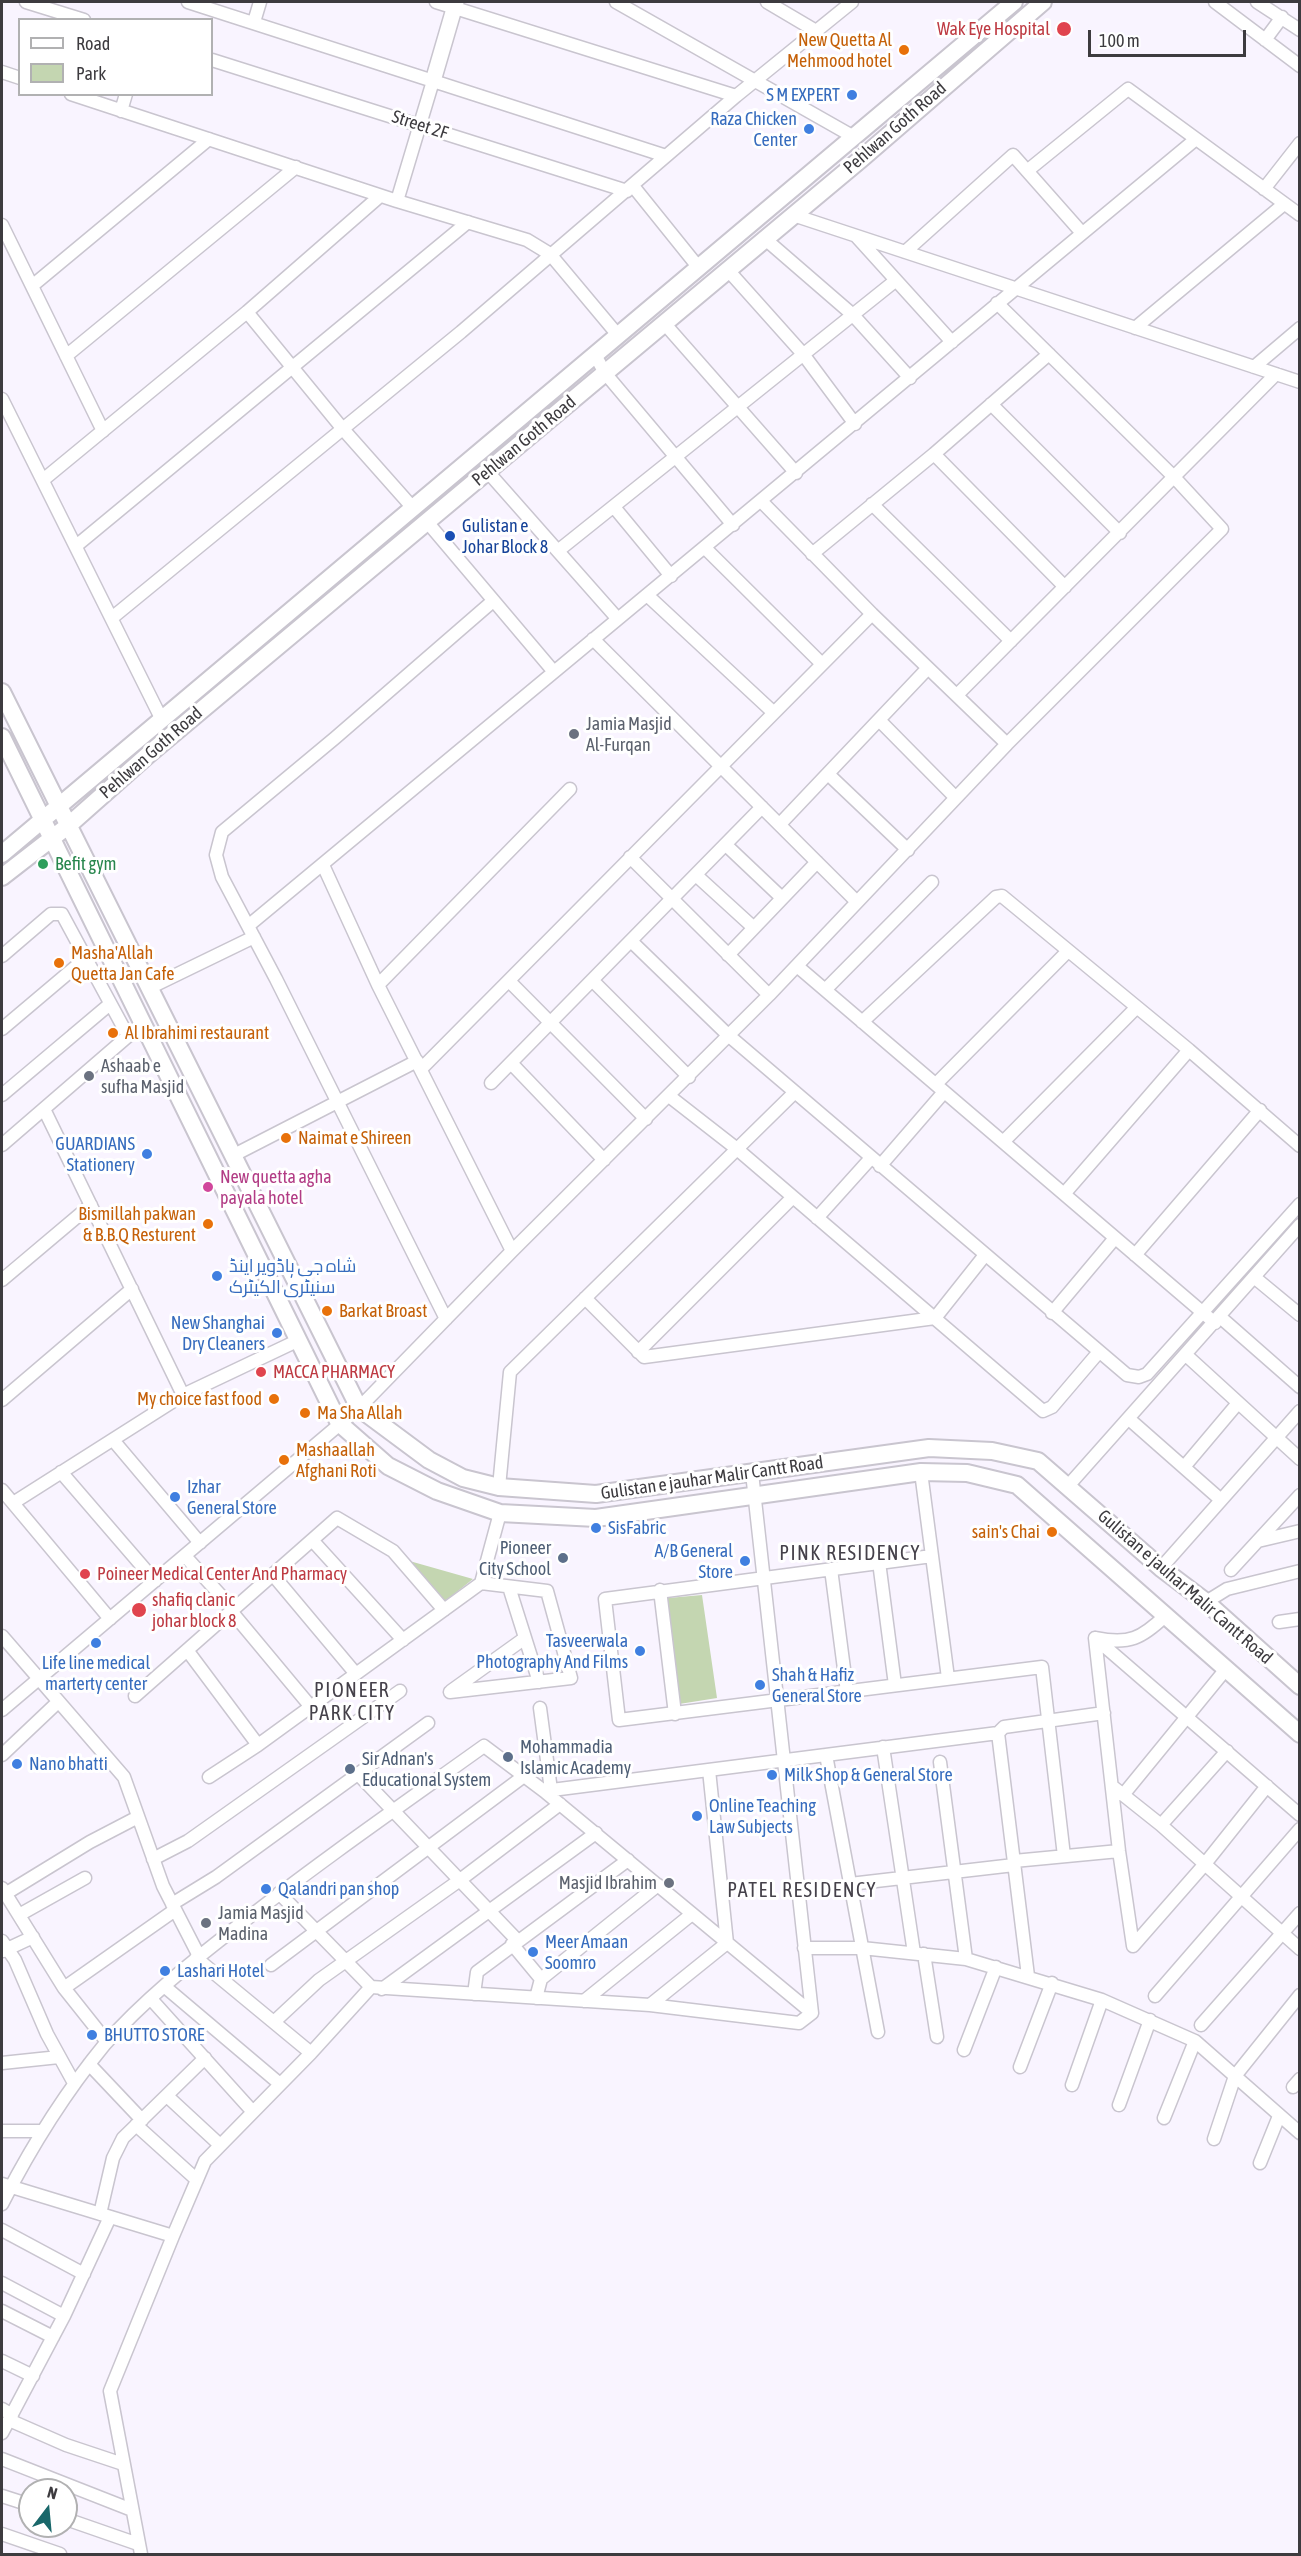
<!DOCTYPE html>
<html>
<head>
<meta charset="utf-8">
<style>
	body { margin:0 }
	#map { position:relative; width:1301px; height:2556px; overflow:hidden; background:#f9f4ff; font-family:"Asap Condensed",sans-serif }
	canvas { display:block }
	.frame { position:absolute; inset:0; border:3px solid #3d3b3f; pointer-events:none }
	.legend { position:absolute; left:18px; top:18px; width:195px; height:78px; box-sizing:border-box; background:#fff; border:2px solid #b1b1b2; margin:0; padding:8px 10px; list-style:none; font-size:18px; color:#3d3b3f }
	.legend li { display:flex; align-items:center; gap:12px; height:30px }
	.legend b { width:30px; border:2px solid #b1b1b2 }
	.north { position:absolute; left:18px; top:2478px; width:60px; height:60px; box-sizing:border-box; background:#fff; border:2px solid #b1b1b2; border-radius:50%; rotate:16deg; font-size:16px; font-weight:700; line-height:24px; text-align:center; color:#3d3b3f }
	.north::after { content:''; display:block; margin:auto; width:21px; height:27px; background:#19676a; clip-path:polygon(50% 0,100% 100%,50% 72%,0 100%) }
	.scale { position:absolute; left:1088px; top:30px; width:158px; height:27px; box-sizing:border-box; border:3px solid #3d3b3f; border-top:0; padding-left:8px; font-size:18px; line-height:21px; white-space:nowrap; color:#3d3b3f; -webkit-text-stroke:4px #fff; paint-order:stroke }
</style>
</head>
<body>
<div id="map">
<canvas width="1301" height="2556"></canvas>
<div class="frame"></div>
<ul class="legend">
<li><b style="height:8px;background:#fff"></b>Road</li>
<li><b style="height:16px;background:#c4d6b1"></b>Park</li>
</ul>
<div class="north">N</div>
<div class="scale">100 m</div>
</div>
<script>
const context = document.querySelector('canvas').getContext('2d');
context.lineJoin = 'round';
function fill(path, color) { context.fillStyle = color; context.fill(path, 'evenodd'); }
function strokePath(path, color, width, dash) { context.strokeStyle = color; context.lineWidth = width; context.lineCap = dash ? 'butt' : 'round'; context.setLineDash(dash || []); context.stroke(path); }
function label(font, color, halo, rows, align = 'center') {
  context.font = font + ' "Asap Condensed",Cairo,sans-serif'; context.lineWidth = 6; context.setLineDash([]); context.textBaseline = 'middle'; context.strokeStyle = halo; context.fillStyle = color; for (const [text, x, y, turn = 0] of rows) {
    context.save(); context.translate(x, y); context.rotate((+turn || 0) * Math.PI / 180); context.textAlign = isNaN(turn) ? turn : align; if (halo) context.strokeText(text, 0, 0); context.fillText(text, 0, 0); context.restore();
  }
}
fill(new Path2D(`
	M406 1560 473 1579 443 1603Z
	M702 1595 717 1698 673 1705 657 1599Z`), '#c4d6b1');
const minor = new Path2D(`
	M26 2 84 20
	M188 2 666 156
	M436 2 736 96
	M616 2 854 137
	M767 2 816 31
	M1215 2 1300 66
	M1257 2 1300 30
	M254 22 260 2
	M1265 40 1282 17
	M212 60 627 191
	M2 72 20 78
	M71 94 397 201 527 240 550 254 617 334
	M121 111 126 94
	M1027 171 1128 89 1300 215
	M633 186 699 268
	M1264 189 1300 143
	M397 201 433 81
	M793 215 1300 382
	M2 225 103 431
	M856 236 952 342
	M764 238 853 315 910 378
	M905 252 1013 155 1082 233
	M727 269 803 354 855 424
	M32 286 209 139
	M247 312 342 428 413 508
	M664 323 796 473
	M1135 328 1284 204
	M595 355 605 373 733 525
	M66 356 296 167
	M1254 367 1300 328
	M2 399 162 720
	M991 404 1120 533
	M934 454 1065 587
	M488 472 617 618
	M43 480 247 312 380 196
	M762 502 872 614 1007 744
	M872 504 1011 641
	M614 507 671 576
	M428 523 554 672
	M76 546 468 222
	M705 548 822 664
	M559 550 895 281
	M812 554 934 454 1049 354
	M647 595 774 713
	M113 617 461 332 736 96 852 2
	M593 639 857 902
	M957 695 1276 374
	M879 720 956 798
	M828 774 908 850
	M780 824 928 668
	M726 845 782 898
	M630 857 769 995
	M323 865 378 985 512 1251
	M697 876 754 928
	M248 926 1196 139
	M631 941 728 1035 1127 1375 1139 1377 1147 1374 1300 1204
	M728 955 817 862
	M2 956 51 914H62L128 1036
	M797 966 1215 1323
	M592 980 689 1077
	M509 981 646 1119
	M378 985 570 789
	M149 988 254 937
	M825 990 932 882
	M862 1022 996 897 1002 896 1189 1050 1300 1146
	M2 1029 86 958
	M511 1063 604 1160
	M421 1069 872 614
	M491 1083 762 807
	M936 1084 1068 951
	M2 1095 110 1004
	M669 1096 737 1149 1043 1411 1052 1407 1098 1353
	M44 1109 183 1395
	M1003 1142 1136 1008
	M2 1145 142 1024
	M234 1155 417 1061
	M880 1166 944 1092
	M1064 1194 1189 1050
	M817 1218 871 1158
	M1135 1255 1260 1110
	M1254 1277 1300 1315
	M2 1280 91 1205
	M585 1298 644 1357 935 1318 985 1255
	M1052 1313 1115 1238
	M1219 1316 1300 1387
	M446 1319 276 979 222 877 216 855 222 832 335 738 493 601
	M638 1352 793 1197
	M1186 1355 1300 1459
	M2 1400 132 1289
	M1129 1419 1221 1500
	M113 1440 200 1543
	M1184 1467 1238 1403
	M61 1472 155 1581
	M921 1472 948 1678
	M752 1473 812 2013
	M1068 1486 1300 1225
	M499 1487 510 1372 795 1092
	M2 1490 110 1619
	M13 1503 183 1395 299 1340
	M312 1540 403 1640
	M1258 1541 1300 1531
	M185 1556 233 1609
	M932 1556 605 1599 619 1720 1042 1667 1064 1856
	M879 1562 895 1685
	M1161 1568 1300 1411
	M831 1569 847 1692
	M1231 1570 1300 1495
	M273 1575 356 1674
	M509 1587 539 1682
	M660 1590 675 1714
	M1206 1602 1227 1589 1300 1571
	M231 1611 311 1707
	M1279 1622 1300 1619
	M2 1636 124 1777 163 1886 199 1956
	M1095 1638 1119 1851 1133 1946
	M1095 1638 1300 1815
	M1096 1638C1129 1645 1142 1638 1165 1616
	M187 1650 258 1745
	M451 1691 525 1638
	M450 1692 571 1678 547 1591 481 1583
	M135 1696 337 1518 393 1551 444 1610
	M540 1708 551 1790
	M2 1710 359 1408 512 1251 769 995 1007 744 1222 529 1174 477 997 303
	M998 1733 1028 1976
	M883 1747 914 1953
	M2 1755 58 1702
	M826 1755 878 2032
	M940 1762 966 1959
	M359 1775 517 1940
	M209 1777 258 1745 481 1583 500 1513
	M1112 1786 1161 1825 1300 1949
	M544 1791 998 1733 1004 1727 1104 1713
	M1123 1795 1226 1669
	M1161 1825 1227 1751
	M153 1859 188 1841 400 1691
	M1014 1861 1119 1851
	M850 1884 1014 1865
	M2 1888 64 1988 107 2042
	M279 1893 371 1987 650 2005 799 2023 812 2013
	M5 1894 90 1842 138 1817
	M172 1904 216 1877 428 1723
	M19 1915 85 1878
	M2 1941 15 1960 47 2034 74 2083
	M512 1944 541 1979
	M1133 1946 1204 1865 1267 1786
	M804 1948H862L966 1959 1102 2000 1195 2041 1300 2133
	M3 1951 33 1937
	M924 1954 937 2037
	M196 1958 311 2053
	M271 1965 524 1776
	M164 1986 280 2084
	M64 1988 175 1910
	M382 1989 596 1833
	M474 1994 477 1972 628 1860
	M1155 1996 1300 1829
	M536 1998 541 1979 658 1885
	M151 1999 253 2112
	M584 2001 692 1914
	M650 2005 727 1943 709 1770
	M275 2021 319 1980 460 1880 560 1804
	M1201 2025 1300 1913
	M964 2050 996 1967
	M2 2063 59 2057
	M89 2064 142 2120
	M1020 2067 1052 1983
	M1072 2085 1102 2000
	M1293 2087 1300 2079
	M167 2096 220 2145
	M1119 2105 1150 2020
	M1164 2118 1195 2041
	M136 2125 197 2180
	M2 2131H41
	M1214 2139 1235 2076 1300 1995
	M1260 2163 1279 2116
	M2 2184 173 2236
	M2 2204C31 2147 64 2094 105 2044 143 2001 189 1964 234 1929 315 1865 400 1806 484 1746L544 1791 812 2013
	M100 2214 113 2158 123 2138 205 2058
	M2 2230 84 2274
	M2 2283 64 2316
	M2 2311 53 2337
	M2 2361 33 2376
	M2 2409 12 2415
	M9 2420 66 2445 123 2464
	M2 2433 64 2316 110 2217
	M2 2459 132 2510
	M2 2496 30 2505
	M66 2519 138 2544
	M2 2534 60 2554
	M141 2554 110 2391 173 2236 205 2161 311 2053 371 1987`);
const tertiary = new Path2D(`
	M433 81 456 2`);
const secondary = new Path2D(`
	M2 692 359 1408 429 1460 463 1478 499 1487 596 1494 929 1448 992 1451 1038 1461 1161 1568 1206 1602 1300 1686
	M2 737 339 1423 388 1466 437 1491 500 1513 596 1518 921 1472 967 1473 1017 1485 1300 1734
	M2 854 1014 2
	M2 877 69 825 149 754 861 159 1043 2`);
strokePath(minor, '#c9c5cf', 15);
strokePath(tertiary, '#c9c5cf', 18);
strokePath(secondary, '#c9c5cf', 20);
strokePath(minor, '#fff', 12);
strokePath(tertiary, '#fff', 15);
strokePath(secondary, '#fff', 16);
for (const [x, y, r, color] of [
	[1064,29,8,"#e0444e"],
	[904,50,6,"#e8710a"],
	[852,95,6,"#3f7fe0"],
	[809,129,6,"#3f7fe0"],
	[450,536,6,"#1a4fb4"],
	[574,734,6,"#6b7280"],
	[43,864,6,"#2e9e5b"],
	[59,963,6,"#e8710a"],
	[113,1033,6,"#e8710a"],
	[89,1076,6,"#6b7280"],
	[286,1138,6,"#e8710a"],
	[147,1154,6,"#3f7fe0"],
	[208,1187,6,"#d1479c"],
	[208,1224,6,"#e8710a"],
	[217,1276,6,"#3f7fe0"],
	[327,1311,6,"#e8710a"],
	[277,1333,6,"#3f7fe0"],
	[261,1372,6,"#e0444e"],
	[274,1399,6,"#e8710a"],
	[305,1413,6,"#e8710a"],
	[284,1460,6,"#e8710a"],
	[175,1497,6,"#3f7fe0"],
	[596,1528,6,"#3f7fe0"],
	[1052,1532,6,"#e8710a"],
	[563,1558,6,"#5c6f8a"],
	[745,1561,6,"#3f7fe0"],
	[85,1574,6,"#e0444e"],
	[139,1610,8,"#e0444e"],
	[96,1643,6,"#3f7fe0"],
	[640,1651,6,"#3f7fe0"],
	[760,1685,6,"#3f7fe0"],
	[508,1757,6,"#5c6f8a"],
	[17,1764,6,"#3f7fe0"],
	[350,1769,6,"#5c6f8a"],
	[772,1775,6,"#3f7fe0"],
	[697,1816,6,"#3f7fe0"],
	[669,1883,6,"#6b7280"],
	[266,1889,6,"#3f7fe0"],
	[206,1923,6,"#6b7280"],
	[533,1952,6,"#3f7fe0"],
	[165,1971,6,"#3f7fe0"],
	[92,2035,6,"#3f7fe0"]
]) { const dot = new Path2D(); dot.arc(x, y, r, 0, 2 * Math.PI); context.fillStyle = color; context.fill(dot); strokePath(dot, '#fff', 2); }
label('18px', '#be3a42', '#fff', [
	["Wak Eye Hospital",1050,29,"right"],
	["MACCA PHARMACY",273,1372],
	["Poineer Medical Center And Pharmacy",97,1574],
	["shafiq clanic",152,1600],
	["johar block 8",152,1621]
], 'left');
label('18px', '#c56008', '#fff', [
	["New Quetta Al",892,40,"right"],
	["Mehmood hotel",892,61,"right"],
	["Masha'Allah",71,953],
	["Quetta Jan Cafe",71,974],
	["Al Ibrahimi restaurant",125,1033],
	["Naimat e Shireen",298,1138],
	["Bismillah pakwan",196,1214,"right"],
	["& B.B.Q Resturent",196,1235,"right"],
	["Barkat Broast",339,1311],
	["My choice fast food",262,1399,"right"],
	["Ma Sha Allah",317,1413],
	["Mashaallah",296,1450],
	["Afghani Roti",296,1471],
	["sain's Chai",1040,1532,"right"]
], 'left');
label('18px', '#366cbe', '#fff', [
	["S M EXPERT",840,95,"right"],
	["Raza Chicken",797,119,"right"],
	["Center",797,140,"right"],
	["GUARDIANS",135,1144,"right"],
	["Stationery",135,1165,"right"],
	["شاہ جی ہاڈویر اینڈ",229,1266],
	["سنیٹری الکیٹرک",229,1287],
	["New Shanghai",265,1323,"right"],
	["Dry Cleaners",265,1344,"right"],
	["Izhar",187,1487],
	["General Store",187,1508],
	["SisFabric",608,1528],
	["A/B General",733,1551,"right"],
	["Store",733,1572,"right"],
	["Tasveerwala",628,1641,"right"],
	["Photography And Films",628,1662,"right"],
	["Life line medical",96,1663,"center"],
	["marterty center",96,1684,"center"],
	["Shah & Hafiz",772,1675],
	["General Store",772,1696],
	["Nano bhatti",29,1764],
	["Milk Shop & General Store",784,1775],
	["Online Teaching",709,1806],
	["Law Subjects",709,1827],
	["Qalandri pan shop",278,1889],
	["Meer Amaan",545,1942],
	["Soomro",545,1963],
	["Lashari Hotel",177,1971],
	["BHUTTO STORE",104,2035]
], 'left');
label('18px', '#3d3b3f', '#fff', [
	["Street 2F",420,125,18],
	["Pehlwan Goth Road",895,128,-41],
	["Pehlwan Goth Road",524,441,-40],
	["Pehlwan Goth Road",151,753,-41],
	["Gulistan e jauhar Malir Cantt Road",712,1478,-8],
	["Gulistan e jauhar Malir Cantt Road",1185,1587,41]
]);
label('18px', '#164399', '#fff', [
	["Gulistan e",462,526],
	["Johar Block 8",462,547]
], 'left');
label('18px', '#5b616d', '#fff', [
	["Jamia Masjid",586,724],
	["Al-Furqan",586,745],
	["Ashaab e",101,1066],
	["sufha Masjid",101,1087],
	["Masjid Ibrahim",657,1883,"right"],
	["Jamia Masjid",218,1913],
	["Madina",218,1934]
], 'left');
label('18px', '#27864d', '#fff', [
	["Befit gym",55,864]
], 'left');
label('18px', '#b23c85', '#fff', [
	["New quetta agha",220,1177],
	["payala hotel",220,1198]
], 'left');
label('18px', '#4e5e75', '#fff', [
	["Pioneer",551,1548,"right"],
	["City School",551,1569,"right"],
	["Mohammadia",520,1747],
	["Islamic Academy",520,1768],
	["Sir Adnan's",362,1759],
	["Educational System",362,1780]
], 'left');
context.letterSpacing = '1.5px';
label('20px', '#45414a', '#fff', [
	["PINK RESIDENCY",850,1554],
	["PIONEER",352,1691],
	["PARK CITY",352,1714],
	["PATEL RESIDENCY",802,1891]
]);
context.letterSpacing = '0px';
</script>
</body>
</html>
